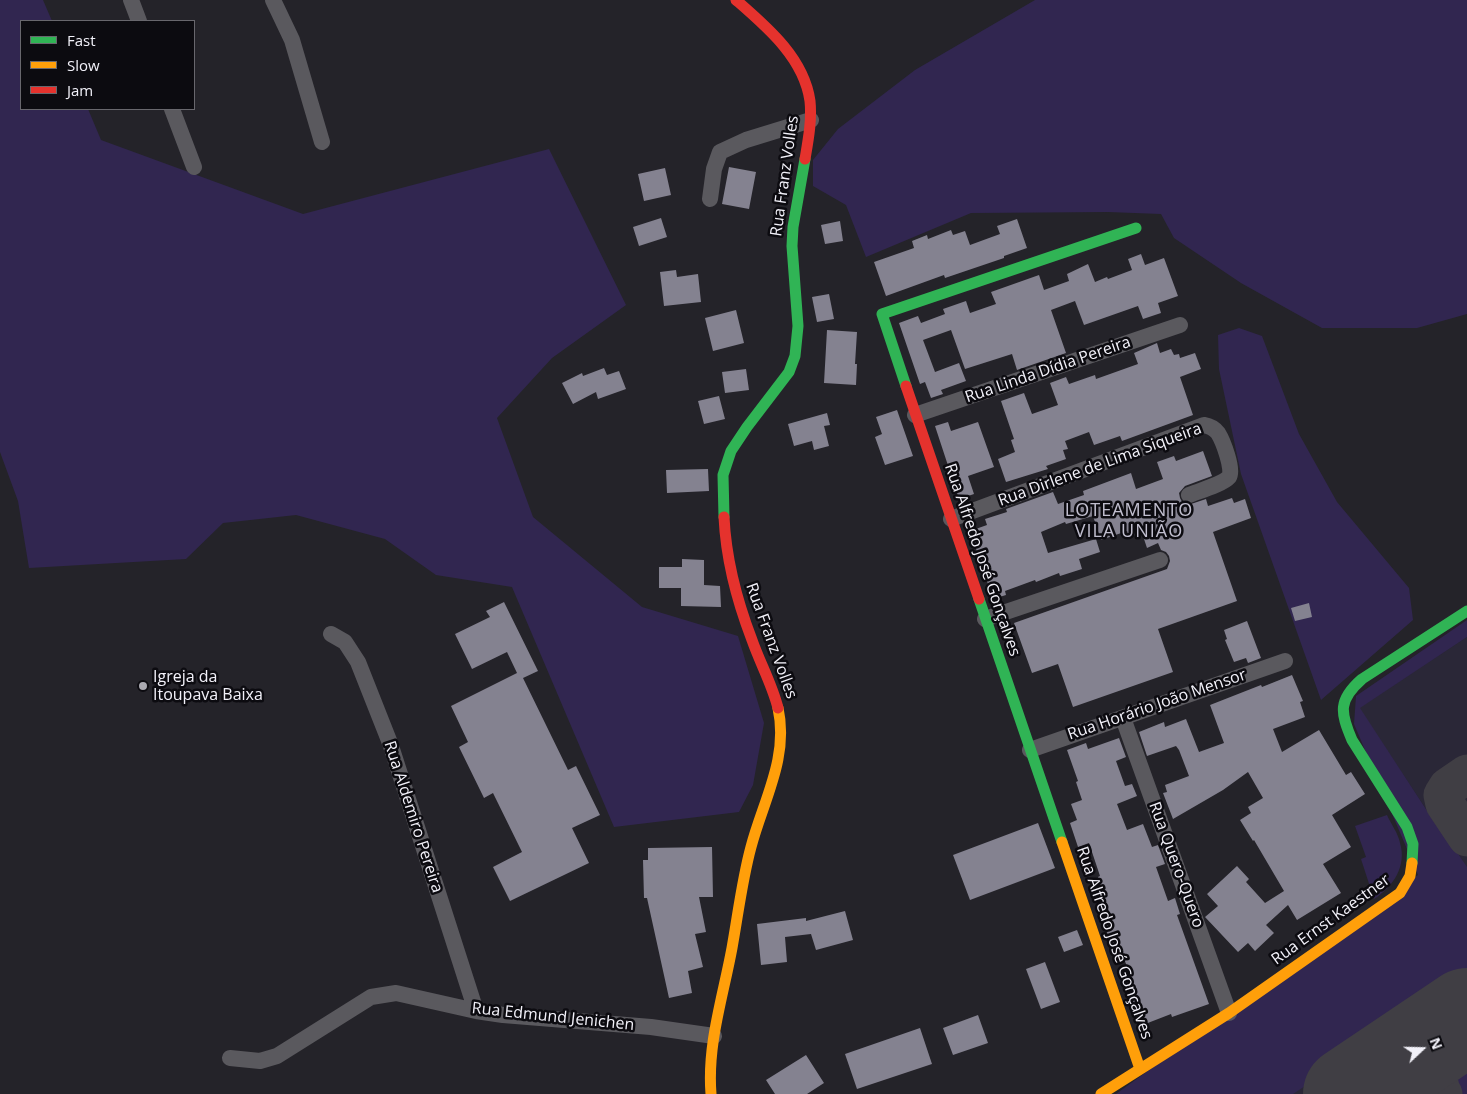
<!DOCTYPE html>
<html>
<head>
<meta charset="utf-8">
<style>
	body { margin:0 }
	#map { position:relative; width:1467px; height:1094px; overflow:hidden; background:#242329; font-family:"Open Sans",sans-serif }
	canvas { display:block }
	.legend { position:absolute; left:20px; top:20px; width:175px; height:90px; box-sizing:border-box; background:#0c0b10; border:1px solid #68676d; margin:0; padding:6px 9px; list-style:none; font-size:15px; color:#f2f1f9 }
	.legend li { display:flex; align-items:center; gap:10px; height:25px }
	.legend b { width:25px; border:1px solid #68676d }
	.north { position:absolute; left:1397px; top:1024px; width:50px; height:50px; -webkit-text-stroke:4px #0c0b10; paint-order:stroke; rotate:69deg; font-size:14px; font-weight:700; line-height:20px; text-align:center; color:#f2f1f9 }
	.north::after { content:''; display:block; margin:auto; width:18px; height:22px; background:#f2f1f9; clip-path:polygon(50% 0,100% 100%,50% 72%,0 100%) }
</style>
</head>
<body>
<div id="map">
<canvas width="1467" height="1094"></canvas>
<ul class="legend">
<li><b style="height:6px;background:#30b455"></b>Fast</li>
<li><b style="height:6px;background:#ff9f0a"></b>Slow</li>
<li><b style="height:6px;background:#e5322d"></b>Jam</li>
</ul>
<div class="north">N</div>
</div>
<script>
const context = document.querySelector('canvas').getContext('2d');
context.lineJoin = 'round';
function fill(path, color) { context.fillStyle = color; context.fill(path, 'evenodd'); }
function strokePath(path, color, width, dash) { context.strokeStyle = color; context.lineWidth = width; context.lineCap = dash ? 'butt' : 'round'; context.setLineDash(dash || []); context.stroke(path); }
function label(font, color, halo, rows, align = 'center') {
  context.font = font + ' "Open Sans",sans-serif'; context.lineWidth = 5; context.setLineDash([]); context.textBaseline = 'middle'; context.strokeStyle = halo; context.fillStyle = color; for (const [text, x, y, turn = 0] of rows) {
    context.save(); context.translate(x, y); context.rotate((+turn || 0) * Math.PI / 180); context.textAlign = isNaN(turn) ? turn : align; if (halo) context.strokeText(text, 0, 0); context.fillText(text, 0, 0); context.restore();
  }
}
fill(new Path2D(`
	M1467 637V1094H1116L1428 886 1438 827 1359 708Z`), '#2a2737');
fill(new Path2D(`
	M0 0H43L52 21H21V109H88L101 140 303 214 549 149 626 305 552 358 497 418 533 517 642 607 738 636 764 723 753 785 739 812 614 827 512 587 436 575 385 539 296 515 223 523 186 559 29 568 18 501 0 452Z
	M1035 0H1467V314L1417 328H1322L1241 283 1174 238 1161 214 1108 212 971 213 866 257 846 205 813 186V160L838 129 915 70Z
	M1239 328 1262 336 1299 434 1337 502 1409 588 1413 620 1321 700 1241 474 1219 369 1218 335Z
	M1467 620V637L1360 708 1437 826V823L1467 867V979L1293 1094H1116L1418 875 1354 724 1356 696Z
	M1387 815C1391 824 1398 833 1400 843 1407 866 1393 887 1374 899L1361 859 1366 857 1355 826Z
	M1467 1057V1094H1460C1446 1076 1449 1069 1467 1057Z`), '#312650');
strokePath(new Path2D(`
	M1467 774 1448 787 1443 795 1445 804 1467 837
	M1374 1078C1382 1074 1391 1070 1400 1070 1416 1069 1434 1081 1443 1094
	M1441 1091C1431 1057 1428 1046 1457 1023`), '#403e44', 39);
strokePath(new Path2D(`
	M1351 1094 1467 1016`), '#403e44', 96);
fill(new Path2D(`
	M729 167 756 172 749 209 722 204Z
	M665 168 671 195 644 201 638 174Z
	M661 218 667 237 639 246 633 227Z
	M1017 219 1027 248 1004 256V258L945 278 944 275 886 296 874 262 914 248 912 241 927 235 928 239 951 230 953 235 965 231 970 245 1000 234 997 226Z
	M840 221 843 241 825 244 821 225Z
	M1141 254 1145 265 1164 258 1178 296 1158 303 1161 313 1143 319 1138 306 1084 325 1075 301 1051 310 1066 353 1017 370 1012 354 965 369 951 330 923 340 935 372 959 363 966 381 941 390 943 394 931 398 925 382 920 384 899 323 918 316 921 323 945 314 943 309 966 301 970 313 996 304 991 292 1039 275 1044 290 1069 281 1067 274 1088 264 1095 282 1107 277 1108 279 1132 270 1128 259Z
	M676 270 677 277 698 274 701 302 664 306 660 272Z
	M829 294 834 319 817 322 812 297Z
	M736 310 744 343 713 351 705 318Z
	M827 330 857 332 855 364H857L856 385 824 383Z
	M1157 343 1160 353 1171 349 1174 355 1179 354 1180 358 1195 353 1201 369 1180 377 1193 415 1122 441 1120 436 1094 445 1089 432 1065 441 1068 449 1063 450 1066 459 1046 466 1048 469 1006 482 998 459 1015 452 1011 440 1014 439 1001 401 1024 393 1032 414 1058 405 1050 383 1066 377 1069 384 1095 375 1096 379 1138 364 1134 353Z
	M604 368 607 375 619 371 626 389 598 399 596 392 573 404 562 383 582 373 583 376Z
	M746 369 749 390 725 393 722 372Z
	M719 396 725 419 704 424 698 401Z
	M897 410 913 456 885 465 875 437 882 434 876 417Z
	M827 413 830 425 824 426 829 446 814 450 812 441 794 446 788 424Z
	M948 422 951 431 978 422 994 467 968 476 974 494 959 499 935 426Z
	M1203 451 1212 476 1185 486 1179 493 1180 498 1182 502 1188 505 1206 499 1208 506 1232 498 1234 503 1245 499 1251 518 1213 532 1237 601 1158 629 1173 672 1073 707 1058 664 1032 673 1014 623 1167 569 1170 561 1169 556 1166 552 1161 550 1158 543 1147 548 1142 533 1129 537 1127 531 1101 540 1093 516 1066 524 1065 522 1041 532 1048 553 1096 539 1100 552 1079 559 1082 569 1060 576 1059 573 1036 582 1035 580 1005 591 1006 595 993 599 970 531 987 525 985 519 1007 512 1006 509 1053 492 1058 504 1084 495 1083 491 1131 473 1136 489 1163 479 1157 462 1174 456 1176 461Z
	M708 469 709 491 667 493 666 470Z
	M682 559 704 560V585L720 586 721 607 681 606V588H659V567H682Z
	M504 602 538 671 523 678 568 770 576 766 600 815 572 828 589 863 510 901 493 867 522 852 493 793 484 798 459 747 468 742 451 706 517 673 507 652 472 669 455 634 490 617 486 611Z
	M1309 603 1312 617 1295 621 1291 608Z
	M1247 621 1261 658 1248 663 1246 658 1234 662 1225 640 1227 639 1224 630Z
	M1292 675 1303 701 1300 702 1305 717 1273 729 1282 752 1319 730 1346 775 1351 772 1365 794 1332 815 1351 847 1323 864 1341 893 1297 920 1288 905 1266 925 1274 933 1255 951 1248 943 1238 952 1205 917 1218 906 1207 894 1237 866 1249 879 1246 882 1265 903 1284 891 1254 840 1253 841 1240 820 1251 813 1248 807 1263 798 1248 772 1223 790 1173 819 1163 793 1167 792 1165 785 1189 776 1179 750 1176 746 1147 756 1139 732 1164 722 1165 727 1186 719 1199 752 1224 743 1210 705 1261 685 1262 687Z
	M1119 738 1126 757 1116 761 1125 786 1132 784 1137 796 1117 804 1127 830 1143 824 1152 847 1158 845 1165 864 1156 867 1168 901 1175 898 1180 914 1177 915 1209 1004 1172 1017 1171 1014 1140 1026 1132 1002 1134 1001 1126 979 1131 977 1118 943 1112 946 1104 924 1112 921 1098 877 1100 876 1089 843 1078 847 1070 823 1077 820 1071 804 1082 800 1076 782 1078 781 1067 750 1086 743 1088 749Z
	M1038 823 1055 868 970 900 953 855Z
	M712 847 713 897H699L706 932 695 934 703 967 688 971 692 993 669 998 647 898H644L643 860H648V848Z
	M845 911 853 940 816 950 811 934 785 937 787 962 761 965 757 924 806 918V921Z
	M1077 930 1083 945 1064 952 1058 937Z
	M1045 962 1060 1002 1041 1009 1026 969Z
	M978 1015 988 1043 953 1055 943 1028Z
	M920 1028 932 1064 857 1089 845 1054Z
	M806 1055 824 1083 807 1094H775L766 1080Z`), '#848290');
strokePath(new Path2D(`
	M131 0 139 21
	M273 0 292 40 322 142
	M172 109 194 167
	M710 199 714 169 720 152 746 140 811 120
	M915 415 1180 325
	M951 519 1204 425C1210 426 1214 428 1218 433 1223 441 1234 470 1229 477 1223 484 1199 491 1189 495
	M985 619 1160 560
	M331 634 345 642 358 662 390 743 476 1011
	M1123 718 1229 1013
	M1030 750 1285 661
	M230 1058 260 1061 277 1056 371 997 396 993 476 1011 503 1015 651 1027 714 1036`), '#5a595e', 16);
strokePath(new Path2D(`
	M906 386 882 314 1136 228
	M724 517 723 475 731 451 747 427 789 372 795 356 798 326 792 246 793 227 805 159
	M979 599 1062 842
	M1412 863 1413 844 1407 827 1352 740C1340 712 1338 700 1362 679L1467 611`), '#30b455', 11);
strokePath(new Path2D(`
	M1062 842 1140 1069
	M711 1094C707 1044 723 997 732 948 738 915 742 880 751 847 763 801 789 758 778 708
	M1101 1094 1229 1013 1400 893 1410 876 1412 863`), '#ff9f0a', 11);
strokePath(new Path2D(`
	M736 0C767 27 804 58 810 101 812 121 808 141 805 159
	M906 386 979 599
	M724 517C726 559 737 601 752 640 760 663 772 684 778 708`), '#e5322d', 11);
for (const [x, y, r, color] of [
	[143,686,5,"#aaa9b0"]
]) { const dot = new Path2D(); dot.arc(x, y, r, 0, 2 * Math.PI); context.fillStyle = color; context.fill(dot); strokePath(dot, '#0c0b10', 2); }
label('16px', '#f2f1f9', '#0c0b10', [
	["Rua Franz Volles",785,176,-82],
	["Rua Linda Dídia Pereira",1048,370,-19],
	["Rua Dirlene de Lima Siqueira",1100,465,-20],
	["Rua Alfredo José Gonçalves",982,560,71],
	["Rua Franz Volles",771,641,70],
	["Rua Horário João Mensor",1157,705,-19],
	["Rua Aldemiro Pereira",413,817,72],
	["Rua Quero-Quero",1176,865,70],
	["Rua Ernst Kaestner",1331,920,-36],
	["Rua Alfredo José Gonçalves",1114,943,71],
	["Rua Edmund Jenichen",553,1017,6]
]);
label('16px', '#f2f1f9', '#0c0b10', [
	["Igreja da",153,677],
	["Itoupava Baixa",153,695]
], 'left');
context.letterSpacing = '1px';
label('18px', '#c0bece', '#0c0b10', [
	["LOTEAMENTO",1129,511],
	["VILA UNIÃO",1129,532]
]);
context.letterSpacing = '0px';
</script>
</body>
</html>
